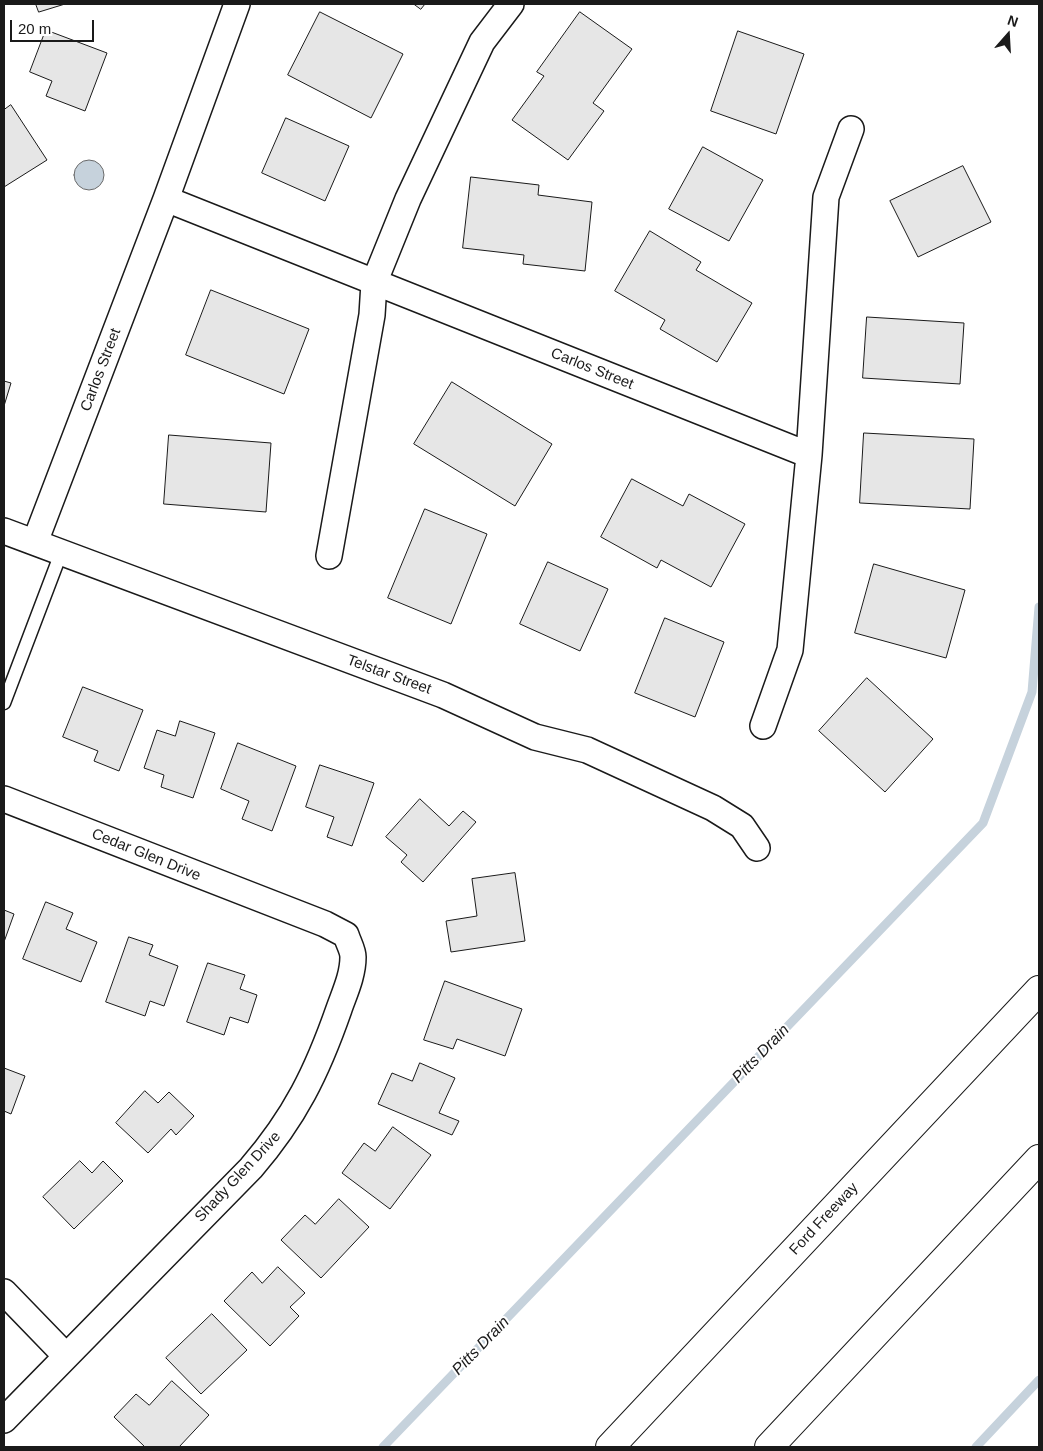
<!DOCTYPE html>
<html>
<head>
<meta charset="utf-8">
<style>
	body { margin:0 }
	#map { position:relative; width:1043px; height:1451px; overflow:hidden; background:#fff; font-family:Arial,sans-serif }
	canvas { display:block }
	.frame { position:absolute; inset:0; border:5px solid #1a1a1a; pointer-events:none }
	.north { position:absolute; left:983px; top:10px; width:50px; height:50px; -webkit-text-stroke:4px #fff; paint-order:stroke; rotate:19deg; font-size:14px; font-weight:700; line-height:20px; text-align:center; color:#1a1a1a }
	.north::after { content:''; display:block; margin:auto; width:18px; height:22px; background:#1a1a1a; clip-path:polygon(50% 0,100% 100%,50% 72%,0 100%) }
	.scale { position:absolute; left:10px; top:20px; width:84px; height:22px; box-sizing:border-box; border:2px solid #1a1a1a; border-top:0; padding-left:6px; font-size:15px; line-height:18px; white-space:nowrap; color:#1a1a1a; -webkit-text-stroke:4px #fff; paint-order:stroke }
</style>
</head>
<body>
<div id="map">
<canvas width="1043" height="1451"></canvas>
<div class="frame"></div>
<div class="north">N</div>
<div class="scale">20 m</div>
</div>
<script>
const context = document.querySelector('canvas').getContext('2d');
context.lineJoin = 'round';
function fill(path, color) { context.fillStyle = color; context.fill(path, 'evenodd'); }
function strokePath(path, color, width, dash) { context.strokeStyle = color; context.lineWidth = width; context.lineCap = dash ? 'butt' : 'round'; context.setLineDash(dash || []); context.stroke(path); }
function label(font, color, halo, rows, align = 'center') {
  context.font = font + ' Arial,sans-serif'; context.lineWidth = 4; context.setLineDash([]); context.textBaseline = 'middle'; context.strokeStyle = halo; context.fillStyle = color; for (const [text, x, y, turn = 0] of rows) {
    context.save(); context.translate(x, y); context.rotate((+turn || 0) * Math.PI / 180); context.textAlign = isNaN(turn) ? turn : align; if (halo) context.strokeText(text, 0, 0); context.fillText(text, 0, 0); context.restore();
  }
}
const water = new Path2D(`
	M74 175a15 15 0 1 1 30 0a15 15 0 1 1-30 0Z`);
fill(water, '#c6d2dc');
strokePath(water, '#6a6a6a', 1);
strokePath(new Path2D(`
	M383 1447 983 823 1032 692 1039 607
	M976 1447 1039 1380`), '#c6d2dc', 9);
const building = new Path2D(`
	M36 4H65L39 12Z
	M414 4H425L421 9Z
	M320 12 403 54 371 118 288 75Z
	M580 12 632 49 593 103 604 111 568 160 512 120 544 76 537 72Z
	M46 30 107 53 85 111 46 96 52 81 30 72Z
	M738 31 804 54 776 134 711 111Z
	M11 105 47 160 4 187V110Z
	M286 118 349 146 325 201 262 173Z
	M703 147 763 180 729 241 669 209Z
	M963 166 991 222 918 257 890 201Z
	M471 177 539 185 538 195 592 202 585 271 523 264 524 255 463 248Z
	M650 231 701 262 696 270 752 303 717 362 660 329 665 320 615 291Z
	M211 290 309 329 284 394 186 355Z
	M867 317 964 323 960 384 863 378Z
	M4 381 11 383 4 406Z
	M452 382 552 444 515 506 414 444Z
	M864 433 974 439 970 509 860 503Z
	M169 435 271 443 266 512 164 504Z
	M632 479 683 506 689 494 745 524 711 587 661 560 657 568 601 537Z
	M425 509 487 534 451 624 388 598Z
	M548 562 608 589 580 651 520 624Z
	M874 564 965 590 946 658 855 633Z
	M665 618 724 642 695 717 635 693Z
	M867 678 933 739 885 792 819 731Z
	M83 687 143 710 119 771 94 761 98 751 63 737Z
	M180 721 215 733 193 798 161 787 164 775 144 768 157 730 175 736Z
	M238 743 296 766 272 831 242 819 249 801 221 789Z
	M320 765 374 783 352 846 327 837 334 817 306 807Z
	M420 799 449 826 463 811 476 822 423 882 401 862 407 855 386 837Z
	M515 873 525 941 451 952 446 921 477 916 472 879Z
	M46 902 73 913 66 929 97 942 81 982 23 959Z
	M4 910 14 914 4 942Z
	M129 937 153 945 149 955 178 966 164 1006 150 1001 145 1016 106 1002Z
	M208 963 245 975 240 989 257 995 248 1023 230 1017 224 1035 187 1022Z
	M445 981 522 1009 505 1056 457 1039 453 1049 424 1040Z
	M420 1063 455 1078 439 1113 459 1121 452 1135 378 1104 392 1073 412 1081Z
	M4 1068 25 1076 11 1114 4 1111Z
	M145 1091 158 1103 169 1092 194 1116 176 1135 171 1129 148 1153 116 1123Z
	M393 1127 431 1155 390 1209 342 1173 364 1143 375 1151Z
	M80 1161 92 1173 103 1161 123 1181 74 1229 43 1197Z
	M339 1199 369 1227 321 1278 281 1240 305 1215 315 1224Z
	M278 1267 305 1293 290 1307 299 1316 270 1346 224 1301 252 1272 262 1283Z
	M212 1314 247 1350 201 1394 166 1358Z
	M172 1381 209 1415 179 1447H145L114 1417 136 1394 149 1405Z`);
fill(building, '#e6e6e6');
strokePath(building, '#1a1a1a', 1);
const lane = new Path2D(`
	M4 703 61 553`);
const street = new Path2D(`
	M166 199 809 455
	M4 531 443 695 535 737 587 750 713 808 742 826 757 848
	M35 542 166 199 237 4
	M329 556 372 315 374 283 408 199 482 42 511 4
	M763 726 790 650 809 455 826 197 851 129
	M4 799 325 924 346 935C348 942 353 950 353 957 353 975 345 992 339 1009 317 1072 295 1117 251 1168L4 1420
	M4 1292 65 1355`);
const highway = new Path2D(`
	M610 1447 1039 990
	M769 1447 1039 1159`);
strokePath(lane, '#1a1a1a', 15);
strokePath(street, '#1a1a1a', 28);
strokePath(highway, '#1a1a1a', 30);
strokePath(lane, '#fff', 12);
strokePath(street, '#fff', 25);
strokePath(highway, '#fff', 28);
label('15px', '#1a1a1a', '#fff', [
	["Carlos Street",592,369,22],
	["Carlos Street",101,370,-69],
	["Telstar Street",389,675,20],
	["Cedar Glen Drive",146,855,22],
	["Shady Glen Drive",238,1177,-47],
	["Ford Freeway",824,1219,-47]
]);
label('italic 16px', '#1a1a1a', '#fff', [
	["Pitts Drain",761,1054,-46],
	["Pitts Drain",481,1346,-46]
]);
</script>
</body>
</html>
